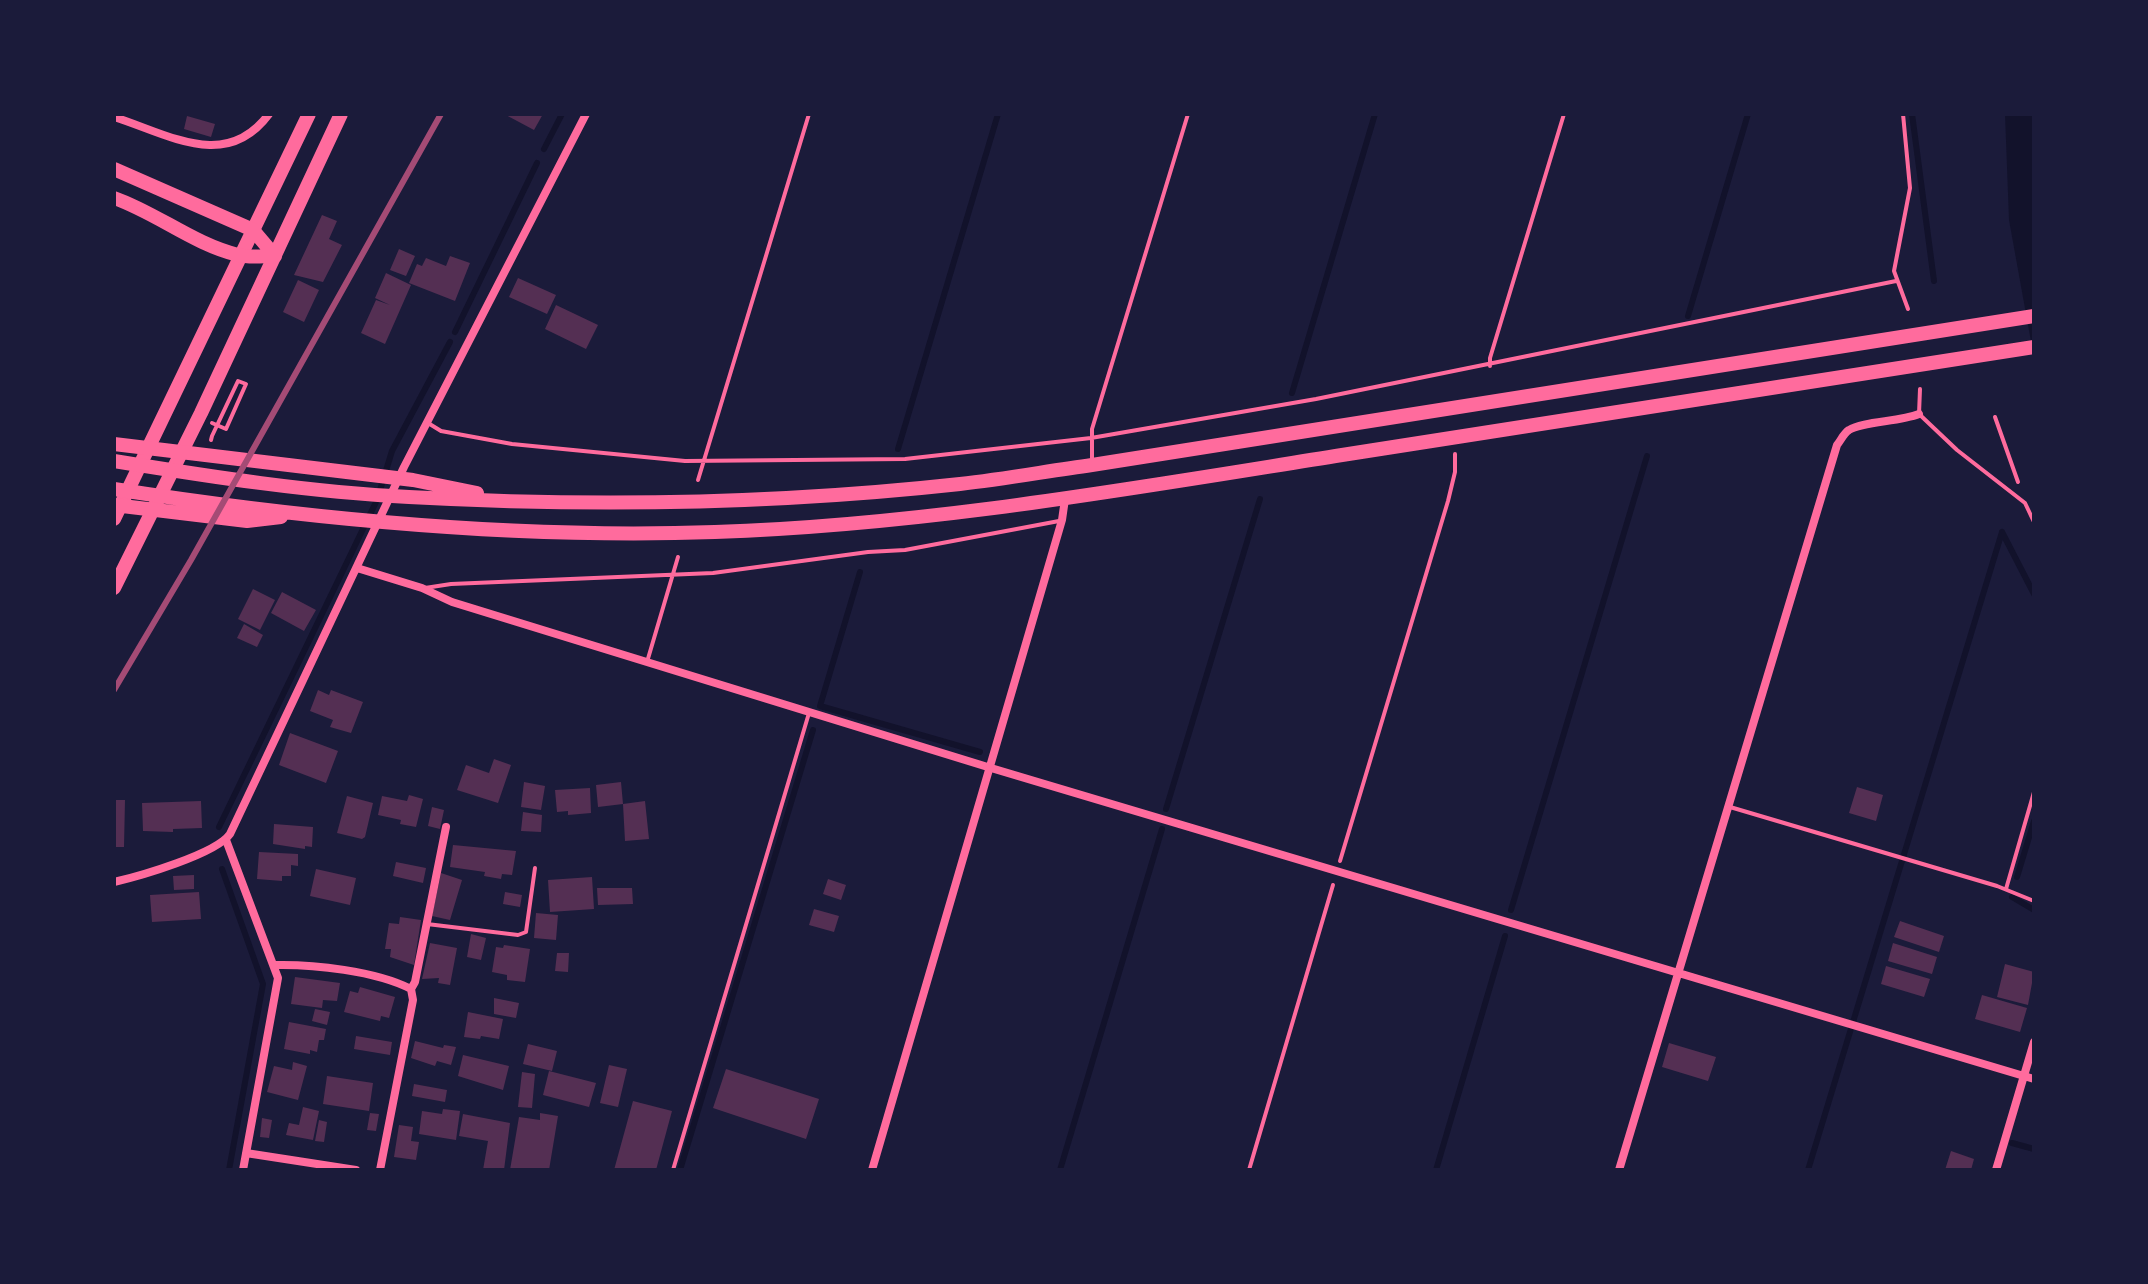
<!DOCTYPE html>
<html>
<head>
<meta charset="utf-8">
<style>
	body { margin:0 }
	#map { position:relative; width:2148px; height:1284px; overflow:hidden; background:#1b1b3a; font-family:Quicksand,sans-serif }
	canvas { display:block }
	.frame { position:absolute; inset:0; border:116px solid #1b1b3a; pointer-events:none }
</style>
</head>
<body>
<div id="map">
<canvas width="2148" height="1284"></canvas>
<div class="frame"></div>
</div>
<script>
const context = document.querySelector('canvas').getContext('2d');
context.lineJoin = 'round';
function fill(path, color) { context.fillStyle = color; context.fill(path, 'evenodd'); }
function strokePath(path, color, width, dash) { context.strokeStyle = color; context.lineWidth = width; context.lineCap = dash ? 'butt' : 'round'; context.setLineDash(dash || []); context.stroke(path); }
fill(new Path2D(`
	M2005 114H2034V358L2009 220Z`), '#12122b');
strokePath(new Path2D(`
	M1912 114 1934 281
	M544 149 562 114
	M1688 316 1748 114
	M455 332 537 163
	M1292 393 1375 114
	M898 449 998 114
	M2002 532 2034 594
	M860 572 820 706 980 752
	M1166 809 1260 499
	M219 827 377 500 392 451 450 342
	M222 869 263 984 229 1170
	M2017 877 2034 821
	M2012 897 2034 910
	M1511 910 1647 456
	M2012 1143 2034 1149
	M680 1170 813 730
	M1060 1170 1162 829
	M1436 1170 1505 936
	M1808 1170 2002 532`), '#12122b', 6);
fill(new Path2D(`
	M504 114H543L534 130Z
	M187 116 215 124 211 137 184 129Z
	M322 215 337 221 329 239 342 245 323 282 294 275Z
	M399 249 415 256 406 276 390 270Z
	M450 256 470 263 455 301 409 283 417 264 422 266 426 258 446 266Z
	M386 273 411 285 385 344 361 333 376 300 390 305 375 298Z
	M518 278 556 295 547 314 509 297Z
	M298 280 319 290 304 322 283 312Z
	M556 305 598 325 586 349 545 329Z
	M253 589 275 600 260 630 238 619Z
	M282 592 316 610 304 631 271 613Z
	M244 624 263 635 257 647 237 638Z
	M318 690 329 695 331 690 363 702 351 733 330 727 333 720 310 711Z
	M290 733 338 751 326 783 279 765Z
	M494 759 511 765 498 803 457 790 466 765 489 773Z
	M524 782 545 786 541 810 521 807Z
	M621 782 623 804 645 801 649 839 625 841 623 804 598 807 596 785Z
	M1857 787 1883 795 1876 821 1849 813Z
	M590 788 591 813 568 815V811L557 812 555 790Z
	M409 795 423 799 416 827 400 824 401 820 378 815 382 796 407 801Z
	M347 796 373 803 365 837 362 839 337 833Z
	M114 800H125L124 847H114Z
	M201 801 202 828 173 829V832L143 831 142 803Z
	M432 807 444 810 440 829 428 826Z
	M523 812 542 815 541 832 521 831Z
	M274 824 313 827 312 847 305 846V849L273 844Z
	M453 845 516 851 512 875 502 874 501 879 484 876 485 872 450 867Z
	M259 852 298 854V866L291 865V876H282V881L257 879Z
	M396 862 426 868 423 883 393 876Z
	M316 869 356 878 350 905 310 896Z
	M441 873 462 880 450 920 432 916Z
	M194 875V889L174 890 173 876Z
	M592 877 594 909 550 912 548 880Z
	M828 879 846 885 841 900 823 894Z
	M597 888H632L633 904 598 905Z
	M199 892 201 919 152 922 150 895Z
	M505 892 522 895 520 907 503 904Z
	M814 909 839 916 834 932 809 925Z
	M536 913 558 915 556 940 534 938Z
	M400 917 421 920 414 965 390 957 391 949H385L389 923 399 924Z
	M1900 921 1944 936 1939 952 1894 937Z
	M471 934 486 938 481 960 467 957Z
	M430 943 457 948 450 985 438 983 439 978 422 979Z
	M1893 943 1937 957 1932 974 1888 961Z
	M504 945 530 949 525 982 507 980V975L492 972 496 947 503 948Z
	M557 953H569L568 972 555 971Z
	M2005 964 2034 972 2028 1005 1997 997Z
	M1886 966 1930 979 1924 997 1881 984Z
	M295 977 340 983 337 1001 323 1000 322 1008 291 1004Z
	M360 987 395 997 389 1018 381 1016 380 1021 344 1012 350 991 358 993Z
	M1982 995 2027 1008 2020 1032 1975 1019Z
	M494 998 519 1003 516 1018 494 1014Z
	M315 1009 330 1012 327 1025 312 1021Z
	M468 1012 503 1019 499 1039 481 1036 480 1039 464 1037Z
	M289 1022 326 1029 324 1040H319L317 1052 310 1050V1054L284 1049Z
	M356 1036 392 1042 390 1055 354 1049Z
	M415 1041 443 1048 444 1045 456 1047 451 1065 437 1061 435 1066 411 1058Z
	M1669 1043 1716 1057 1708 1081 1662 1067Z
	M528 1044 557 1051 552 1071 523 1064Z
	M463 1055 509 1066 503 1090 458 1076Z
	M293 1062 307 1066 298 1100 267 1092 274 1066 292 1070Z
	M609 1065 627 1069 618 1107 600 1103Z
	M726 1069 819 1099 806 1139 713 1108Z
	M549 1071 596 1083 589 1107 543 1095Z
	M522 1072 535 1074 532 1108 518 1107Z
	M327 1076 373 1083 369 1111 323 1104Z
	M414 1084 447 1090 445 1102 412 1096Z
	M633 1101 672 1111 656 1170H614Z
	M303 1107 319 1111 313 1140 286 1135 289 1123 299 1125Z
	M443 1109 460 1111 456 1140 419 1134 422 1111 442 1114Z
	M370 1113 379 1114 376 1131 367 1130Z
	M540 1113 558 1116 549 1170H510L519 1117 540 1120Z
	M463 1114 510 1123 504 1170H483L488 1141 459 1136Z
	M262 1118 272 1120 269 1138 260 1137Z
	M319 1120 327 1122 324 1142 315 1141Z
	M399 1125 413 1127 411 1141 419 1142 416 1160 394 1157Z
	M1951 1151 1974 1159 1971 1170H1945Z`), '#542f53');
strokePath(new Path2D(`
	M1995 417 2018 482
	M211 440 212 436 238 381 246 384 226 429 212 423
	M1340 861 1448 501 1455 472V454
	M1249 1170 1333 885`), '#ff6b9d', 4);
strokePath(new Path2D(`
	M1903 114 1910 188 1894 271 1908 309
	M1490 366V358L1564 114
	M1920 389 1919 414 1957 450 2025 503 2034 522
	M428 423 441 431 512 444 685 461 905 459 1091 438 1316 399 1896 281
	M1092 462V429L1188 114
	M698 480 809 114
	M425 588 451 584 713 573 868 552 905 550 1059 521
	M647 662 678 557
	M1730 807 1997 886 2034 901
	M2006 889 2034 792
	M427 924 518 935 526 932 535 868
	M673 1170 809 713`), '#ff6b9d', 4);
strokePath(new Path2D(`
	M114 117C168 134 226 172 269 114
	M357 568 422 588 452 602 991 768 2034 1079
	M226 840 278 978 243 1170
	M114 882C140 876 216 854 230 834L404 467 586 114
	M274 965C313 964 376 971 411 989L413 1000 380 1170
	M411 989 415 982 446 827
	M246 1153 356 1170
	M872 1170 1062 520 1065 499
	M1619 1170 1837 445C1841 440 1844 433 1849 430 1863 421 1899 422 1919 414
	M1996 1170 2034 1042`), '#ff6b9d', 8);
strokePath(new Path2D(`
	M114 519 309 114
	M114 588 201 413 341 114`), '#ff6b9d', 14);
strokePath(new Path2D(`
	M114 169 253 230 275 256
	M114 198C157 213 193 244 238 255 249 258 263 256 275 256
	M114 444 413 480 477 493
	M114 461C212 477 310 492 409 497 592 507 778 504 960 484 1004 479 1048 471 1092 465L2034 316
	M114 489C313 520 514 539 715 532 926 525 1134 488 1342 455 1573 419 1804 385 2034 347
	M114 505 247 521 281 517`), '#ff6b9d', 14);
strokePath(new Path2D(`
	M114 690 191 560 441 114`), '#a44b75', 6);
</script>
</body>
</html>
